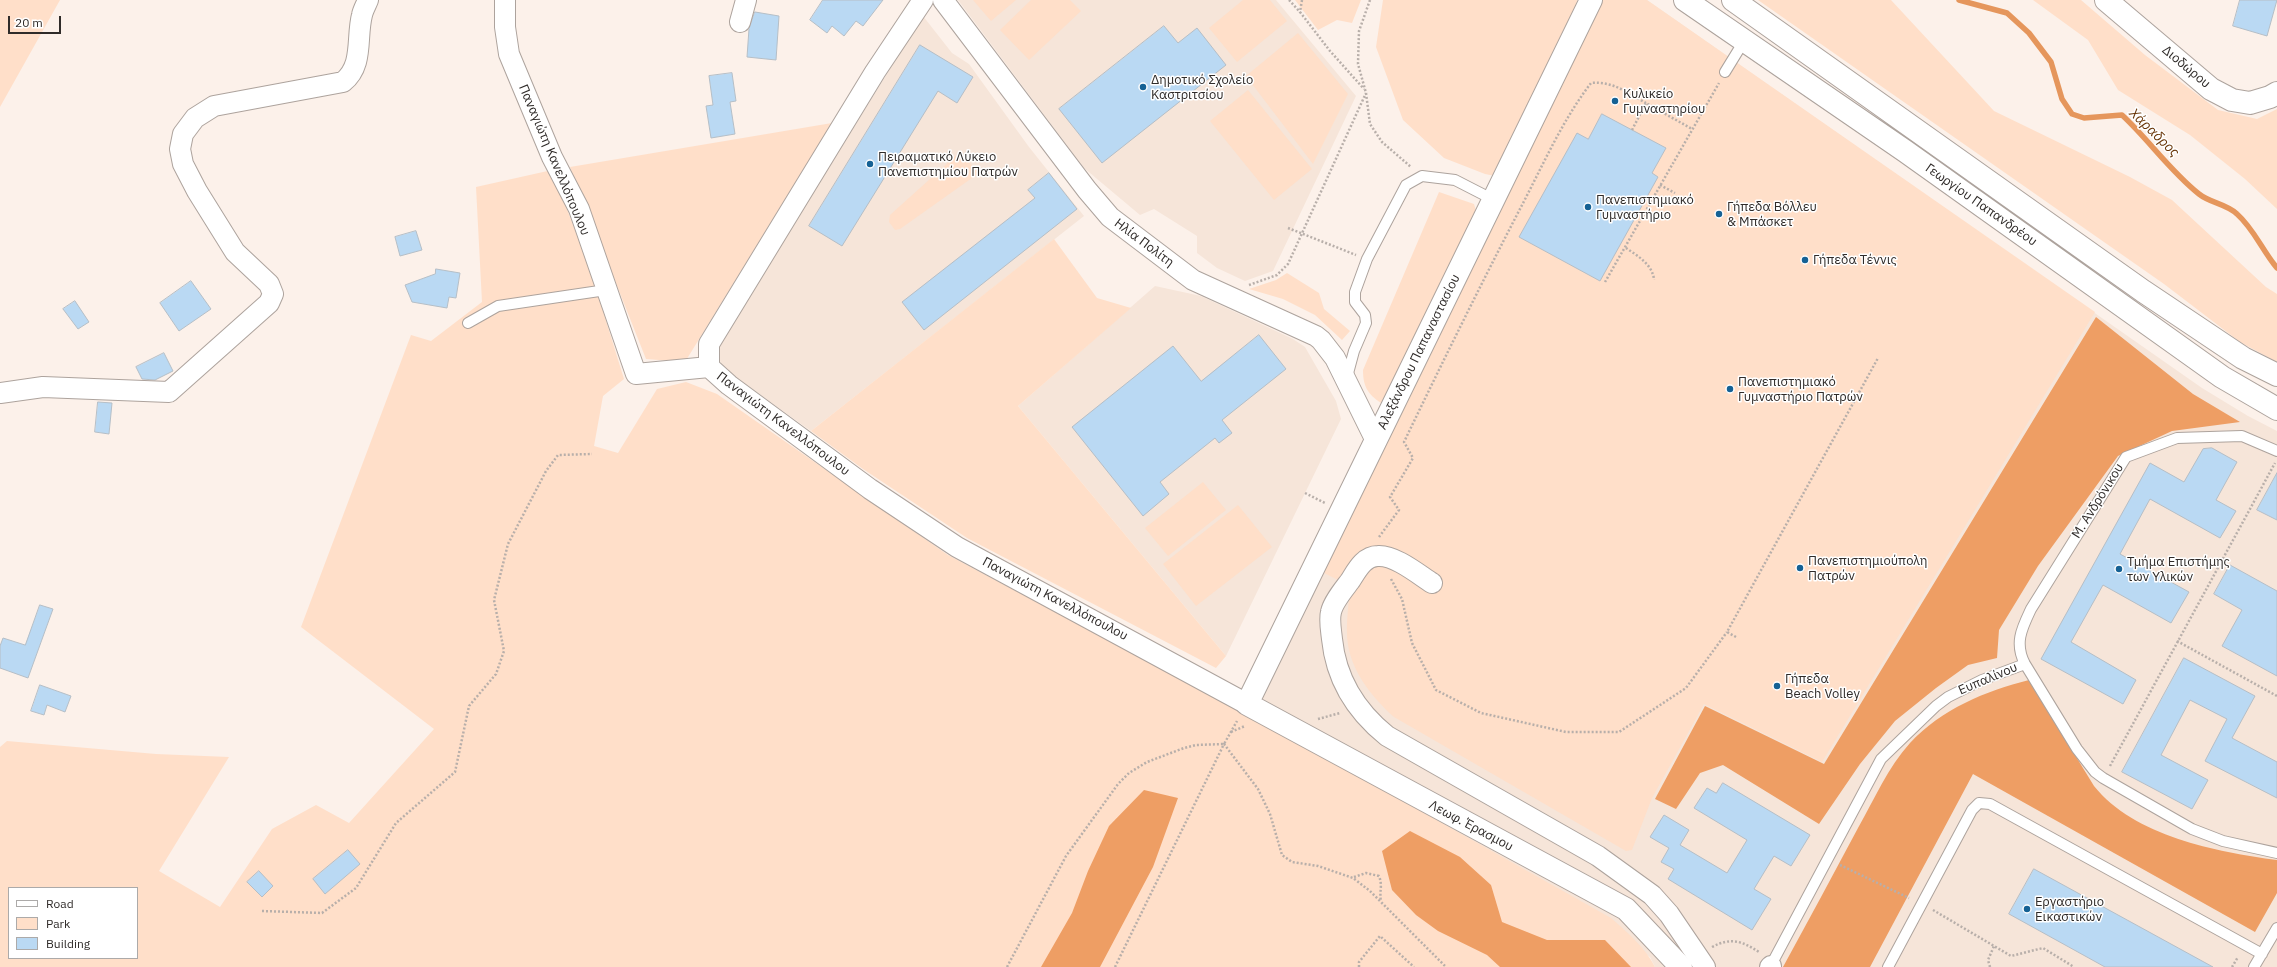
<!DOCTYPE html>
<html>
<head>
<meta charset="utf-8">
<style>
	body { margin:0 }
	#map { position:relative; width:2277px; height:967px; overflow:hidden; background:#fcf1ea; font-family:"IBM Plex Sans",sans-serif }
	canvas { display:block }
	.legend { position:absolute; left:8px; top:887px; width:130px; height:72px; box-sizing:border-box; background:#fff; border:1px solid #acaaa9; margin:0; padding:5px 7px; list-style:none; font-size:12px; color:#2f2b29 }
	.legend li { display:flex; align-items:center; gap:8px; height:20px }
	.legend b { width:20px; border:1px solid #acaaa9 }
	.scale { position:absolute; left:8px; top:16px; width:53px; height:18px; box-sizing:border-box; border:2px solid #2f2b29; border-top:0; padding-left:5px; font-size:12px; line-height:14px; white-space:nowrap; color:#2f2b29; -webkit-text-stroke:3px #fff; paint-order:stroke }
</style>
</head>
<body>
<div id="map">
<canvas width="2277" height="967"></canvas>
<ul class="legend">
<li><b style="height:5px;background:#fff"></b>Road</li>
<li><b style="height:11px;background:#ffdfc9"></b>Park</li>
<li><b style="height:11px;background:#bad9f3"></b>Building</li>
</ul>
<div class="scale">20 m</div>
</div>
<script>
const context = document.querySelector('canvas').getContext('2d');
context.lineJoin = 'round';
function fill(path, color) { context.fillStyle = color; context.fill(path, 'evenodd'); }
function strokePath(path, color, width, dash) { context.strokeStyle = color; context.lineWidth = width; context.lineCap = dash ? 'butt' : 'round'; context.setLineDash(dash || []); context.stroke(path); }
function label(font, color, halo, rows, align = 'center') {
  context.font = font + ' "IBM Plex Sans",sans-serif'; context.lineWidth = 3; context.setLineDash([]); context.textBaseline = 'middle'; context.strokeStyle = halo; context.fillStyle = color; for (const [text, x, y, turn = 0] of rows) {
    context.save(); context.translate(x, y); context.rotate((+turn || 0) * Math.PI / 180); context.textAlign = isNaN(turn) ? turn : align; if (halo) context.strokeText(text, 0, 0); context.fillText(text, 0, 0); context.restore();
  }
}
fill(new Path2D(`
	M958 0H1276L1356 96 1273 271 1245 281 1217 268 1197 253V236L1154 209 1140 215 1084 168Z
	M1603 0H1647L2202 388 2248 416 2277 431V967H1655L1650 957 1253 717Z
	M923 16 952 53 969 64 1029 147 1084 216 811 431 723 368 717 354V347Z
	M1155 286 1201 296 1293 339 1305 347 1336 401 1341 419 1226 656 1018 406Z`), '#f6e5d9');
fill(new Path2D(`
	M0 0H60L0 107Z
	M973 0H1016L991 21Z
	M1031 0H1070L1081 11 1029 60 1000 30Z
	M1243 0H1270L1287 21 1237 62 1209 28Z
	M1295 0H1361L1352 23 1337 20 1318 30Z
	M1383 0H1577L1576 8 1495 176 1485 174 1444 158 1403 120 1376 47Z
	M1603 0H1647L2095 312 1822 762 1704 704 1652 798 1632 850 1626 851 1394 717C1373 698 1353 674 1348 645 1345 627 1349 604 1350 586L1322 572Z
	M1758 0H1891L1994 111 2130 177 2172 200 2266 287 2277 294V362L2240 342 2164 284Z
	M2033 0H2081L2145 55 2218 110 2257 119 2277 109V209L2245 179 2190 135 2118 90 2088 40Z
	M1298 33 1348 94 1313 164 1246 76Z
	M1248 90 1312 169 1274 200 1210 121Z
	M832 123 685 362 646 359 570 167Z
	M960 152 979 173 900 229 895 230 889 222 890 215Z
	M552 170 591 272 624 379 603 396 594 446 618 453 657 389 686 382 717 394 948 555 1253 717 1611 918C1628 933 1645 947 1655 967H0V747L7 741 156 754 229 757 159 871 220 907 272 829 316 805 349 823 434 729 301 627 411 335 431 341 482 302 476 187ZM9 888H137V958H9Z
	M1439 192 1474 204 1477 214 1388 399 1381 403C1368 394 1363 387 1363 370Z
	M1054 239 1097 298 1131 308 1018 406 1226 656 1216 668 967 538 863 469 811 431Z
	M1287 273 1319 293 1324 309 1350 331 1342 340 1315 315 1283 299 1249 289 1276 280Z
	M1203 482 1226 510 1168 556 1145 528Z
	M1238 505 1272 547 1196 606 1163 564Z`), '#ffdfc9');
fill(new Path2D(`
	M2096 317 2193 394 2240 422 2172 431 2118 456 2038 566 1999 630 1997 658 1968 665 1936 688 1895 721 1860 764 1819 824 1723 765 1700 773 1676 809 1655 799 1705 706 1824 764Z
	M2029 680 2094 786C2134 836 2216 852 2277 860V893L2255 932 1973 774 1870 967H1783C1808 921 1833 875 1858 828 1874 800 1888 767 1910 743 1942 709 1985 691 2029 680Z
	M1144 790 1178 798 1153 867 1100 967H1041L1072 913 1088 871 1109 826Z
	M1410 831 1460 857 1491 885 1502 922 1547 940H1605L1631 967H1500L1487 955 1438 931 1416 915 1392 890 1382 851Z`), '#ee9e64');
strokePath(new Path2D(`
	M1959 0 2007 13 2029 33 2051 62 2062 99 2072 114 2084 118 2122 115C2149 140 2170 171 2199 194 2210 203 2227 204 2237 214 2254 229 2262 250 2277 268`), '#e5965c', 5.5);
const building = new Path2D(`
	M823 0H883L863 26 856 21 844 36 832 26 827 33 810 20Z
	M2240 0H2277L2267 36 2233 26Z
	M755 12 779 16 776 60 747 57 749 29Z
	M1164 26 1178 43 1197 28 1226 65 1102 163 1059 109Z
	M920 45 973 77 957 103 938 91 842 246 809 226Z
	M732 73 736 101 730 102 735 134 711 138 706 106 713 105 709 76Z
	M1602 114 1666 148 1652 173 1658 177 1600 281 1519 237 1577 133 1588 139Z
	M1049 173 1077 209 924 330 902 302 1035 198 1028 190Z
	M416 231 422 250 400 256 395 237Z
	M436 269 460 273 456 298 449 297 447 308 412 302 405 285 435 274Z
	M191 281 211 309 179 331 160 303Z
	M75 301 89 322 78 329 63 309Z
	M1259 335 1286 369 1222 420 1232 433 1219 443 1215 438 1160 482 1169 494 1143 516 1072 427 1173 346 1201 381Z
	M164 353 173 371 155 380 142 379 136 367Z
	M98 402 112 403 109 434 95 432Z
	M2212 448 2237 462 2216 500 2236 511 2220 538 2150 499 2120 554 2189 592 2171 623 2103 585 2071 642 2136 680 2123 704 2041 659 2150 463 2184 482 2203 449Z
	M2277 473V520L2257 510Z
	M2230 565 2277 591V676L2222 646 2242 610 2214 594Z
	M40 605 53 609 28 678 0 668V646L3 638 25 645Z
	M2184 658 2255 696 2232 738 2277 762V798L2205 761 2227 719 2190 700 2161 755 2208 780 2192 809 2122 772Z
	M40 685 71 696 65 712 47 705 44 715 31 711Z
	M1723 783 1810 835 1791 866 1774 856 1754 889 1771 899 1752 930 1668 879 1674 869 1661 862 1669 848 1650 837 1664 815 1689 830 1680 845 1727 873 1747 840 1694 808 1707 788 1716 793Z
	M348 850 360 864 325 894 313 879Z
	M2034 869 2213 967H2105L2009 914Z
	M259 871 273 886 262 897 247 882Z`);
fill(building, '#bad9f3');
strokePath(building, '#b5bec6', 1);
const service = new Path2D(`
	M1725 72 1744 41
	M468 323 498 306 606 290
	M1347 377 1354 351 1366 323 1365 315 1355 302V292L1367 259 1406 185 1422 176 1455 180 1494 200
	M2277 451 2242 436 2177 438 2126 457 2031 609C2022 628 2014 643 2025 664L2077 749 2095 772 2103 778 2192 829 2223 841 2277 853
	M1770 967 1881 759 1936 706 1948 697 1982 680 2025 664
	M1888 967 1972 810 1979 803 1990 804 2262 954
	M2254 967 2277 928`);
const minor = new Path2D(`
	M505 0V27L509 54 552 157 579 209 636 374 709 367 729 385 870 489 957 547 1247 704
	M943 0 1087 190 1110 217 1193 280 1316 336 1321 340 1335 358 1376 441
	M740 22 746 0
	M709 367V344L875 72 923 0
	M0 393 43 387 169 392 269 303 273 294 269 284 235 252 197 191 183 164 180 149 183 134 195 118 214 106 343 82C364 65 356 38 362 15 363 10 366 5 368 0
	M1432 583C1418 574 1395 555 1378 556 1364 556 1357 570 1350 581 1344 589 1333 602 1331 612 1329 620 1331 630 1332 639 1336 679 1356 711 1387 736L1598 856 1652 895 1669 914 1705 967
	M1770 967 1771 966`);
const tertiary = new Path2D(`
	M1591 0 1247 704 1626 909 1681 967
	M2106 0 2211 89 2232 100 2250 103 2270 97 2277 93`);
const secondary = new Path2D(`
	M1685 0 1905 151 2222 377 2277 409
	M1733 0 2143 291 2243 358 2277 375`);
strokePath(service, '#ada39d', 12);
strokePath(minor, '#ada39d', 22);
strokePath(tertiary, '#ada39d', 24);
strokePath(secondary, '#ada39d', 24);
strokePath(new Path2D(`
	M1289 0 1300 12
	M1302 0 1300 12 1330 51 1364 89
	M1370 0 1359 31 1358 64 1366 93 1370 124 1382 142 1411 167
	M1632 130 1646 103 1692 129
	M1660 185 1675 193
	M1288 228 1356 255
	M1626 248C1638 256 1653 265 1654 280
	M1605 282 1719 83
	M1249 285 1277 275 1288 264 1366 93
	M1305 493 1325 503
	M1379 537 1399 510 1390 497 1413 458 1404 442C1442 363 1481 284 1521 207 1543 165 1562 121 1591 83 1613 81 1628 93 1646 103
	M1391 579 1402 599 1412 643 1436 690 1481 713 1566 732H1619L1686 688 1727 632
	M1736 637 1727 632 1878 358
	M2177 641 2277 696
	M1318 719 1340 713
	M1231 732 1245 726
	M2110 766 2275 463
	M1840 865 1909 898
	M1354 877 1366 873 1379 876C1383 886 1379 892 1381 901
	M1933 910 2011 956 2043 948 2074 967
	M262 911 322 913 356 888 396 823 455 772 469 706 496 674 504 651 494 600 508 544 546 471 558 455 592 454
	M1712 947C1731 937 1742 941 1759 952
	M1007 967 1066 856 1118 784 1129 773 1147 762 1184 748 1196 745 1224 744 1237 721
	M1115 967 1224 744 1258 789 1270 814 1282 855 1292 862 1318 866 1353 878 1370 891 1446 967
	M1359 967V962L1380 936 1414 967
	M1990 967 1988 960 1994 946
	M2232 967 2238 957`), '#b8afaa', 2.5, [2, 2]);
strokePath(service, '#fff', 10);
strokePath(minor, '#fff', 20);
strokePath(tertiary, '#fff', 22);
strokePath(secondary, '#fff', 22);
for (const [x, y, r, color] of [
	[1143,87,4,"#156194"],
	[1615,101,4,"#156194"],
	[870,164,4,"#156194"],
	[1588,207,4,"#156194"],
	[1719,214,4,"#156194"],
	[1805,260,4,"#156194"],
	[1730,389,4,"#156194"],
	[1800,568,4,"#156194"],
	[2119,569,4,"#156194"],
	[1777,686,4,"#156194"],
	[2027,909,4,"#156194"]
]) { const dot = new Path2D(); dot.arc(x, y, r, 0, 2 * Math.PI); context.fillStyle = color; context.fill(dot); strokePath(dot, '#fff', 1.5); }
label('13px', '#2f2b29', '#fff', [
	["Διοδώρου",2186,67,40],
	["Παναγιώτη Κανελλόπουλου",554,160,67],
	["Γεωργίου Παπανδρέου",1981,205,35],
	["Ηλία Πολίτη",1144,243,37],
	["Αλεξάνδρου Παπαναστασίου",1419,352,-64],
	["Παναγιώτη Κανελλόπουλου",783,424,37],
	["Μ. Ανδρόνικου",2098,501,-58],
	["Παναγιώτη Κανελλόπουλου",1055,599,28],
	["Ευπαλίνου",1988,679,-23],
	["Λεωφ. Έρασμου",1471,826,28]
]);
label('13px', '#2f2b29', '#fff', [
	["Δημοτικό Σχολείο",1151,80],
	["Καστριτσίου",1151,95],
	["Κυλικείο",1623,94],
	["Γυμναστηρίου",1623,109],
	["Πειραματικό Λύκειο",878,157],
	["Πανεπιστημίου Πατρών",878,172],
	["Πανεπιστημιακό",1596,200],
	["Γυμναστήριο",1596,215],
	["Γήπεδα Βόλλευ",1727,207],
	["& Μπάσκετ",1727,222],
	["Γήπεδα Τέννις",1813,260],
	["Πανεπιστημιακό",1738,382],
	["Γυμναστήριο Πατρών",1738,397],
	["Πανεπιστημιούπολη",1808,561],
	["Πατρών",1808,576],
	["Τμήμα Επιστήμης",2127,562],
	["των Υλικών",2127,577],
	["Γήπεδα",1785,679],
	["Beach Volley",1785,694],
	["Εργαστήριο",2035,902],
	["Εικαστικών",2035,917]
], 'left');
label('italic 14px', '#683507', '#fff', [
	["Χάραδρος",2154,133,44]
]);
</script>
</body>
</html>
